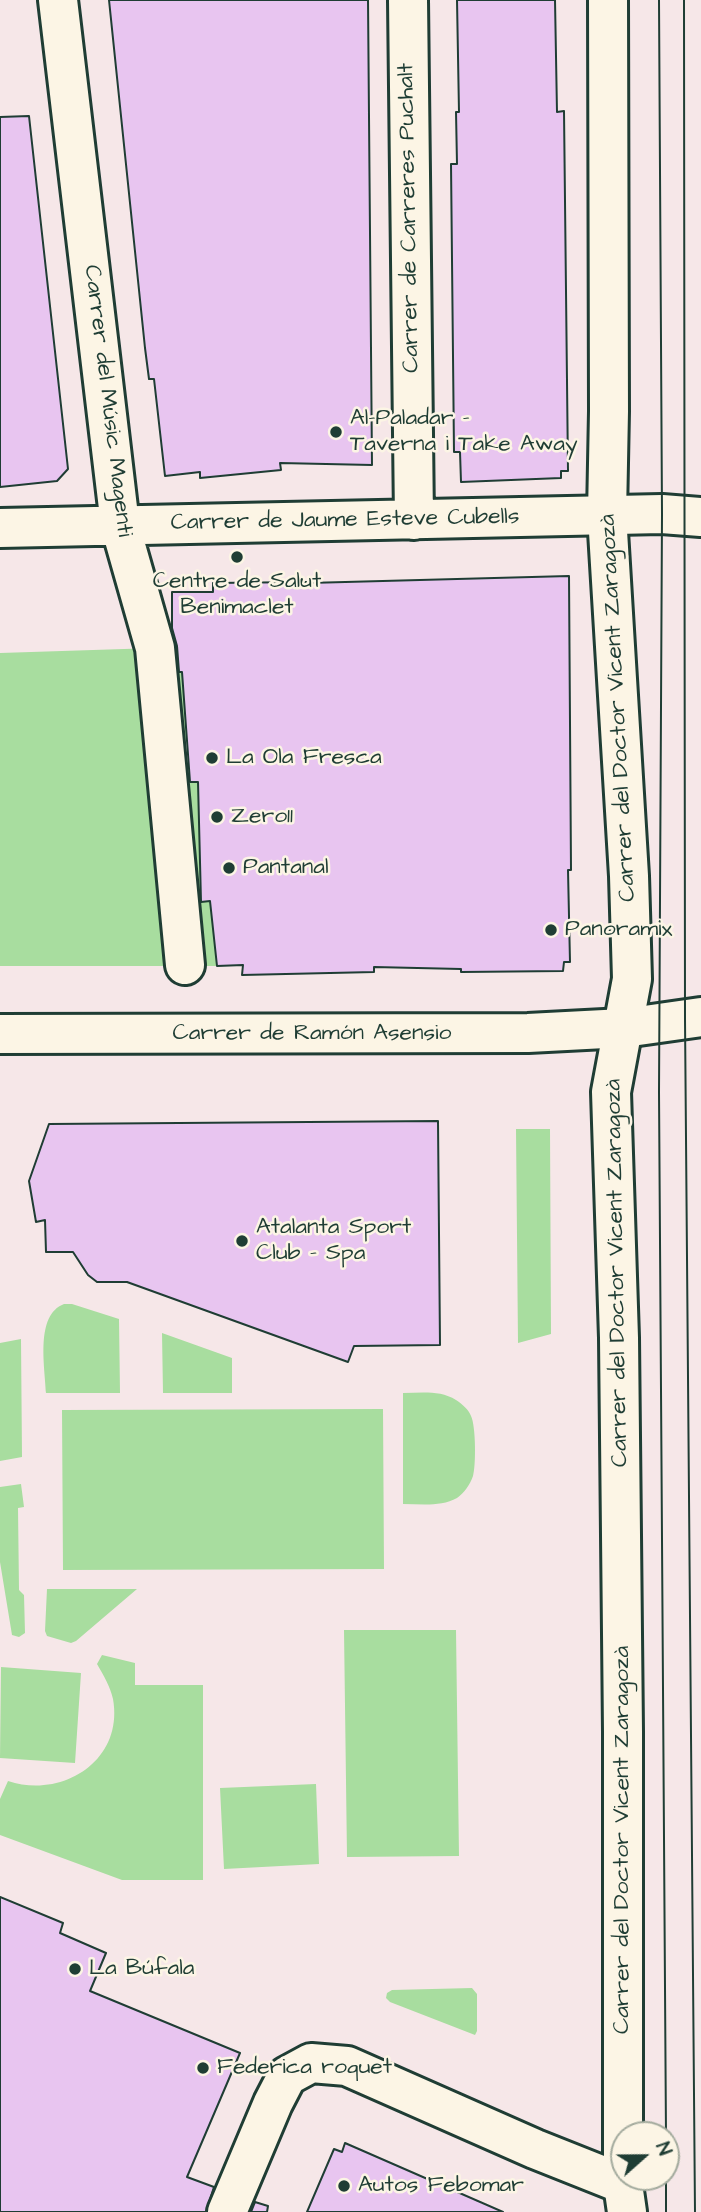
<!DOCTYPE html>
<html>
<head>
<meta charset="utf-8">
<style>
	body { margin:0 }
	#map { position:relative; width:701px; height:2212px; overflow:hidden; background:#f6e7e8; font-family:"Architects Daughter",sans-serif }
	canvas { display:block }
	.north { position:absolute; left:610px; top:2121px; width:70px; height:70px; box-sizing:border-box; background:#fcf5e5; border:2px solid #a4ab9e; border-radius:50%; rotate:69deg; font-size:19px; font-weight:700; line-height:28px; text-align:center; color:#1f3d34 }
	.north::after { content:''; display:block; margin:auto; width:24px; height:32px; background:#1f3d34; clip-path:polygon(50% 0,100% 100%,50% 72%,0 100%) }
</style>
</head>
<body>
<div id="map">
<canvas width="701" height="2212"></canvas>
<div class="north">N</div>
</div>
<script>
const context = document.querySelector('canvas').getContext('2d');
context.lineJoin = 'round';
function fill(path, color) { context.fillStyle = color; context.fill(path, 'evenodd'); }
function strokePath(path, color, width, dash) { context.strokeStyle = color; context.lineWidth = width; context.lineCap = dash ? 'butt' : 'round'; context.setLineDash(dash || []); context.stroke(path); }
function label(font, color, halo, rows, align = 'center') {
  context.font = font + ' "Architects Daughter",sans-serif'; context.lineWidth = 5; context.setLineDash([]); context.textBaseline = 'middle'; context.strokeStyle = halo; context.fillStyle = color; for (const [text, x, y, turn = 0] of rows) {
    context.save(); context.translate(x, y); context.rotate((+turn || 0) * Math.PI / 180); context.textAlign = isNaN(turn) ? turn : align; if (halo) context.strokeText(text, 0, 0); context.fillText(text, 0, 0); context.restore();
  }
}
fill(new Path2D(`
	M155 648 173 671 185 672 187 781 198 782 201 901H210L217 966H0V653Z
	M516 1129H550L551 1334 518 1343Z
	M64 1304H72L119 1319 120 1393H46C45 1366 35 1315 64 1304Z
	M162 1333 232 1358V1393H163Z
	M21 1339 22 1457 0 1461V1343Z
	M403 1393C421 1393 440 1390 456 1400 462 1404 469 1410 471 1416 476 1426 476 1466 473 1476 470 1485 464 1493 457 1498 441 1507 421 1504 403 1504Z
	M383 1409 384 1569 63 1570 62 1410Z
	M21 1484 24 1507 18 1508 19 1590 24 1595 25 1633 19 1637 12 1635 0 1562V1487Z
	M47 1589H137L76 1641 71 1643 47 1636 45 1631Z
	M344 1630H456L459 1856 347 1857Z
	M102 1655 135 1663V1685H203V1880H122L0 1835V1799L8 1781C62 1799 124 1761 113 1699 110 1686 104 1676 97 1664Z
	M1 1667 81 1673 75 1763 0 1758Z
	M316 1784 319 1864 224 1869 220 1788Z
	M472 1988 477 1994V2031L475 2035 390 2002 386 1998 387 1993 392 1990Z`), '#a8dd9f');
const building = new Path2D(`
	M109 0H368L372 465 280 463 281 470 200 478V472L165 476 154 379H149L145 348Z
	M457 0H555L557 112 564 111 568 471H561V478L461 482 460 452H454L451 164H457L456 112H459Z
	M29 116 68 469 57 481 0 487V117Z
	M569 576 571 870H568L570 962H564L563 971 461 972V969L374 967V972L242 975 243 965 217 966 210 901 201 902 198 782H190L182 672H179L177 646 172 628V592H213V583L307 582 308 583Z
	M438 1121 440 1345 354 1346 348 1362 127 1282H97L88 1275 73 1252H46L45 1220 36 1222 29 1181 49 1124Z
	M0 1897 63 1923 60 1933 106 1953 90 1991 240 2053 187 2177 214 2187 206 2212H0Z
	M345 2143 503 2212H307L334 2149 342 2152Z
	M255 2202 268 2206 267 2212H251Z`);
fill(building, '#e8c5f0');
strokePath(building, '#1f3d34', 2);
const street = new Path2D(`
	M58 0 120 525 155 648 185 965
	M408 0 414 520
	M0 528 662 514 701 517
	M0 1034 528 1033 624 1028 701 1017
	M227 2212 273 2103 287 2076 311 2063 347 2066 535 2149 623 2184`);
const secondary = new Path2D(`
	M608 0 609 411 607 515 629 876 632 979 611 1092 619 1338 623 1732V2184L627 2212`);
strokePath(street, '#1f3d34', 44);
strokePath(secondary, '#1f3d34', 44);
strokePath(street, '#fcf5e5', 38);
strokePath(secondary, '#fcf5e5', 38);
strokePath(new Path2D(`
	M659 0 662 514 659 1092 666 2135
	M684 0 685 1019 695 2212
	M666 2177V2212`), '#1f3d34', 2);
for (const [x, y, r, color] of [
	[336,432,7,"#1f3d34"],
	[237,557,7,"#1f3d34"],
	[212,758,7,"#1f3d34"],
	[217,817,7,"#1f3d34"],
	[229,868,7,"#1f3d34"],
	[551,930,7,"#1f3d34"],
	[242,1241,7,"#1f3d34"],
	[75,1969,7,"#1f3d34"],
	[203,2068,7,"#1f3d34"],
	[344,2186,7,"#1f3d34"]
]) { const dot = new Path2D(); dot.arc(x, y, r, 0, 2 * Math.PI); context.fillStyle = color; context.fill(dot); strokePath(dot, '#fcf5e5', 2.5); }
label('23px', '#1f3d34', '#fcf5e5', [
	["Carrer de Carreres Puchalt",410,218,-91],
	["Carrer del Músic Magenti",107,401,83],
	["Carrer de Jaume Esteve Cubells",345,521,-1],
	["Carrer del Doctor Vicent Zaragozà",619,708,-93],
	["Carrer de Ramón Asensio",312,1034],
	["Carrer del Doctor Vicent Zaragozà",618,1273,-91],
	["Carrer del Doctor Vicent Zaragozà",623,1840,-90]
]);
label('23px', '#1f3d34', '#fcf5e5', [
	["Al-Paladar -",350,419],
	["Taverna i Take Away",350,445],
	["Centre de Salut",237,582,"center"],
	["Benimaclet",237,608,"center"],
	["La Ola Fresca",226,758],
	["Zero11",231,817],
	["Pantanal",243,868],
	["Panoramix",565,930],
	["Atalanta Sport",256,1228],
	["Club - Spa",256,1254],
	["La Búfala",89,1969],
	["Federica roquet",217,2068],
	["Autos Febomar",358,2186]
], 'left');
</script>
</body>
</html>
